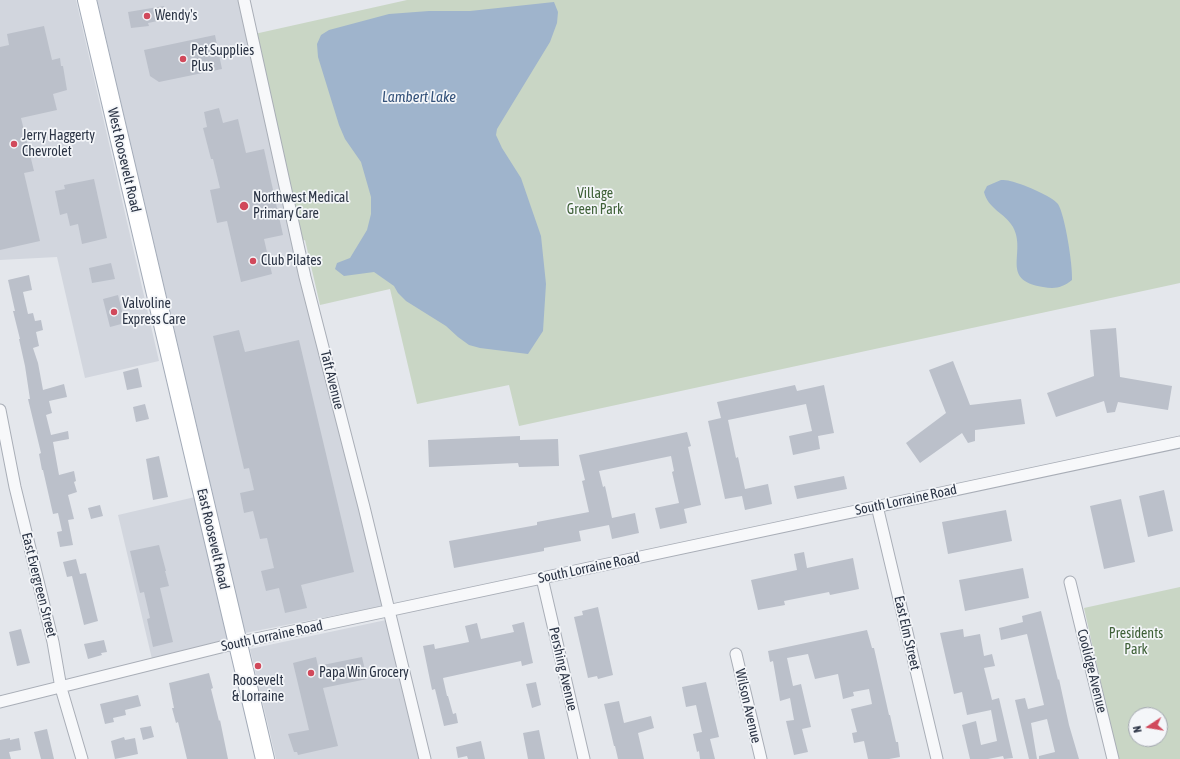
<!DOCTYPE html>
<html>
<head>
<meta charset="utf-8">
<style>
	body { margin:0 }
	#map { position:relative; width:1180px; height:759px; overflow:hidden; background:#e4e7ec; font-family:"Asap Condensed",sans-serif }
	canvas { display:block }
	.north { position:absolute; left:1128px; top:707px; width:40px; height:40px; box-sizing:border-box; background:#f4f6f9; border:1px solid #a4a8b1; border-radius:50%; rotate:258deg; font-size:11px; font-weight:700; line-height:16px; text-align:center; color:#2b3445 }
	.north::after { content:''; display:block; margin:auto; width:14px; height:18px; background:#d1495b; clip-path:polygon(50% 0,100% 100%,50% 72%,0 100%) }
</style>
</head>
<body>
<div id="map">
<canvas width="1180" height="759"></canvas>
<div class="north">N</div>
</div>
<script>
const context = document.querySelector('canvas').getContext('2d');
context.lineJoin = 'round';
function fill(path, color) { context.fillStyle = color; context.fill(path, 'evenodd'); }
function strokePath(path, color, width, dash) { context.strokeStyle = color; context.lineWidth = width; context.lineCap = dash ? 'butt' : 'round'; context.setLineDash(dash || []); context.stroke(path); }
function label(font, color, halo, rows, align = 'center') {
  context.font = font + ' "Asap Condensed",sans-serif'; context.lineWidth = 3.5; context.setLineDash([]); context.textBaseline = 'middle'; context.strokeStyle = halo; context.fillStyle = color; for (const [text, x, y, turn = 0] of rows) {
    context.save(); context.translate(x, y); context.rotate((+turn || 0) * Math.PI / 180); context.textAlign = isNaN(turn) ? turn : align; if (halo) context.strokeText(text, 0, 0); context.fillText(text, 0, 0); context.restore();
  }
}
fill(new Path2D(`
	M0 0H76L159 361 85 378 57 257 0 260Z
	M97 0H238L301 278 383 606 245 633Z
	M195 497 228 639 152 659 118 515Z
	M386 620 419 759H276L250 649Z`), '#d2d6de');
fill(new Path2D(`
	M407 0H1180V283L519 426 509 385 417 404 390 289 320 305 305 240 299 242 250 35Z
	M1180 587V759H1118L1084 608ZM1136 715H1160V739H1136Z`), '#c9d6c5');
fill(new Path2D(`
	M554 2 558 12 557 23 550 42 497 129 496 135 502 148 521 178 541 236 546 284 543 331 528 354 480 348 469 345 458 337 446 326 406 301 398 293 394 286 374 272 344 276 335 269 337 263 350 258 367 230 371 214V197L361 162 345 139 339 125 318 57 317 44 321 35 329 30 389 14 429 11H470Z
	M1001 180C1004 180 1008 180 1010 181 1020 183 1052 196 1058 204 1065 215 1073 266 1072 280 1062 288 1055 289 1043 287 999 280 1027 253 1013 227 1005 213 988 209 984 192L987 186Z`), '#9fb4cc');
fill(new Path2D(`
	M164 6 167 19 148 23 149 26 131 28 128 12Z
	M44 26 52 60 60 58 61 66H63L67 90 53 94 57 110 21 118 34 171 24 173 40 241 0 250V47L9 45 7 34Z
	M215 35 222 69 159 82 150 76 144 50Z
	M219 108 223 123 238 119 246 153 264 149 283 235 264 239 272 274 241 282 227 221 217 223 210 190 220 188 213 159H211L203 128 207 127 204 112Z
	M94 179 107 238 82 244 78 224 70 226 67 213 60 215 55 191 65 189 64 185Z
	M111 263 115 279 92 283 89 268Z
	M29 275 32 290 23 292 28 314 33 313 35 321 41 320 43 330 36 332 39 346 33 348 38 363 43 390 64 384 67 397 49 401 52 413 46 415 51 435 68 431 69 439 53 442 59 475 74 471 76 481 74 482 77 492 68 495 74 519 68 520 73 545 60 547 57 532 62 531 58 513 53 514 43 470H42L39 454 41 453 28 399H30L25 366 19 339H20L13 311H15L8 280Z
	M118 295 125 323 110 327 103 299Z
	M1116 328 1120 377 1172 386 1168 410 1118 402 1115 412 1107 413 1104 401 1056 417 1047 393 1094 376 1090 330Z
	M239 330 245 352 299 340 354 572 301 585 307 608 285 613 279 588 266 591 261 571 274 568 267 538 260 539 253 511 244 513 240 493 254 490 249 468 244 469 213 336Z
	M953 361 970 405 1021 399 1025 424 975 430V441L968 443 962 433 920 463 906 443 946 413 929 370Z
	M138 368 142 387 127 390 123 372Z
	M795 385 797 391 824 385 834 433 818 436 820 449 793 455 789 436 812 431 806 404 728 420 736 458 738 457 745 489 768 484 772 504 745 510 742 496 725 499 708 421 721 418 717 402Z
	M145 404 149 419 136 422 133 407Z
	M687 432 691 446 688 447 701 505 684 509 687 523 660 529 655 508 679 503 672 472 674 471 671 456 599 471 603 487 605 486 612 518 635 513 639 533 612 539 609 525 579 531 581 541 544 548V551L454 568 449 541 537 525V522L589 512 582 481 585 480 579 455Z
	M520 436V440L558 439 559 466 519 467 518 463 429 467 428 440Z
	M159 456 168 497 153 500 146 459Z
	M844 476 847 489 797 499 794 486Z
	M1164 490 1173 531 1148 537 1139 496Z
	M1121 499 1135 562 1104 569 1090 506Z
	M100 505 103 516 91 519 88 508Z
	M1006 510 1012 541 948 554 942 522Z
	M159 545 166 571H165L169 586 160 588 173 642 153 647 147 619 150 618 144 592 140 593 130 551Z
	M804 552 807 568 853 558 859 589 830 595 829 592 784 601 785 605 758 610 751 580 797 570 794 554Z
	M76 559 80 574 86 573 98 621 84 625 72 576 67 577 63 562Z
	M1023 568 1029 598 965 611 959 580Z
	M598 607 613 675 598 679 597 676 588 678 574 617 583 615 582 611Z
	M1041 611 1058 680 1059 679 1069 725 1079 759H1039V756L1055 752 1047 719 1031 723 1037 759H1029L1015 700 1025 698 1028 709 1044 705 1027 634 1001 640 999 628 1023 622 1022 616Z
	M524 622 533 663 522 666 521 661 443 678 447 696H448L453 714 456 713 458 723 444 726 435 689 432 690 423 646 434 644 435 649 469 642 465 626 477 623 481 639 514 632 512 625Z
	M21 629 30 663 17 666 9 632Z
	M963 629 964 637 980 634 984 656 992 654 995 666 984 668 992 700 999 698 1013 758 1004 759 1003 756 988 759H970L962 725 976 721 981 745 997 741 991 710 967 715 962 692 954 694 940 633Z
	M867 630 872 648H874L889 715H890L896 742H898L900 757 889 759H868L864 741 854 743 852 733 857 732 851 709 872 704 869 689 853 692 854 696 843 699 838 674 815 679 808 654 787 658 793 686 801 684 811 727 802 729 808 752 794 755 786 721 794 720 790 698 780 701 773 661 770 662 768 651Z
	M104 640 107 652 101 653 102 655 88 659 84 644Z
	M316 657 318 666 362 657 367 679 323 688 338 746 298 755 297 752H294L288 734 309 730 293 663Z
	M209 673 213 688 211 689 219 721 220 720 228 759H187L178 722 176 723 172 708H174L169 683Z
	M536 682 541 705 532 708 526 684Z
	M706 682 719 737 710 739 715 759H700L699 751 697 752 693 734 702 732 696 705 686 707 682 687Z
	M138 695 141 706 125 710 126 715 113 718 114 722 105 724 100 704Z
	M619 701 624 723 651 716 654 728 638 733 644 759H618L615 746H614L604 704Z
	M151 726 154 737 143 740 140 728Z
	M47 729 54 759H41L34 732Z
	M539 730 545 759H528L523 733Z
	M124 737 125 740 135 738 138 754 115 759 111 741Z
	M10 738V740L19 738 21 750 9 752 11 759H0V740Z
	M481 741 485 759H468L467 756 458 758 456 747Z`), '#bbc0ca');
const minor = new Path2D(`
	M244 0 305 277 364 507 425 759
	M0 410 15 487 53 642 61 688 82 759
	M877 506 937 759
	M542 578 584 759
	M1070 582 1113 759
	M736 654 761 759
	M0 702 237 643 1180 442`);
const primary = new Path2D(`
	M87 0 265 759`);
strokePath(minor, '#a9aeb7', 13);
strokePath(primary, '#a3abb8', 20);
strokePath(minor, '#f7f8fa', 11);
strokePath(primary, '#fff', 18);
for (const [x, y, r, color] of [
	[147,16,4,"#d1495b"],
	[183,59,4,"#d1495b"],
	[14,144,4,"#d1495b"],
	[244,206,5,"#d1495b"],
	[253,261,4,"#d1495b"],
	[114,312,4,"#d1495b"],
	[258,666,4,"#d1495b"],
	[311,673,4,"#d1495b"]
]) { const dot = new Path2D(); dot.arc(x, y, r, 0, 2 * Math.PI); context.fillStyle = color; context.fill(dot); strokePath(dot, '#f4f6f9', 1.5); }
label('14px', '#2b3445', '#f4f6f9', [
	["Wendy's",155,16],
	["Pet Supplies",191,51],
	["Plus",191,67],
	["Jerry Haggerty",22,136],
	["Chevrolet",22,152],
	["Northwest Medical",253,198],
	["Primary Care",253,214],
	["Club Pilates",261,261],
	["Valvoline",122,304],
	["Express Care",122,320],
	["Papa Win Grocery",319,673],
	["Roosevelt",258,681,"center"],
	["& Lorraine",258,697,"center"]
], 'left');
label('14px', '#2b3445', '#f4f6f9', [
	["West Roosevelt Road",124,160,77],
	["Taft Avenue",332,380,76],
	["South Lorraine Road",906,500,-12],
	["East Roosevelt Road",213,539,77],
	["South Lorraine Road",589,568,-12],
	["East Evergreen Street",39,585,76],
	["East Elm Street",907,633,77],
	["South Lorraine Road",272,636,-12],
	["Pershing Avenue",563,669,77],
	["Coolidge Avenue",1092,671,76],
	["Wilson Avenue",748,706,77]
]);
label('14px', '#3f6138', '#f4f6f9', [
	["Village",595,194],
	["Green Park",595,210],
	["Presidents",1136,634],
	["Park",1136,650]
]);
label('italic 15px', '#34527a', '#f4f6f9', [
	["Lambert Lake",419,97]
]);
</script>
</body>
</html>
